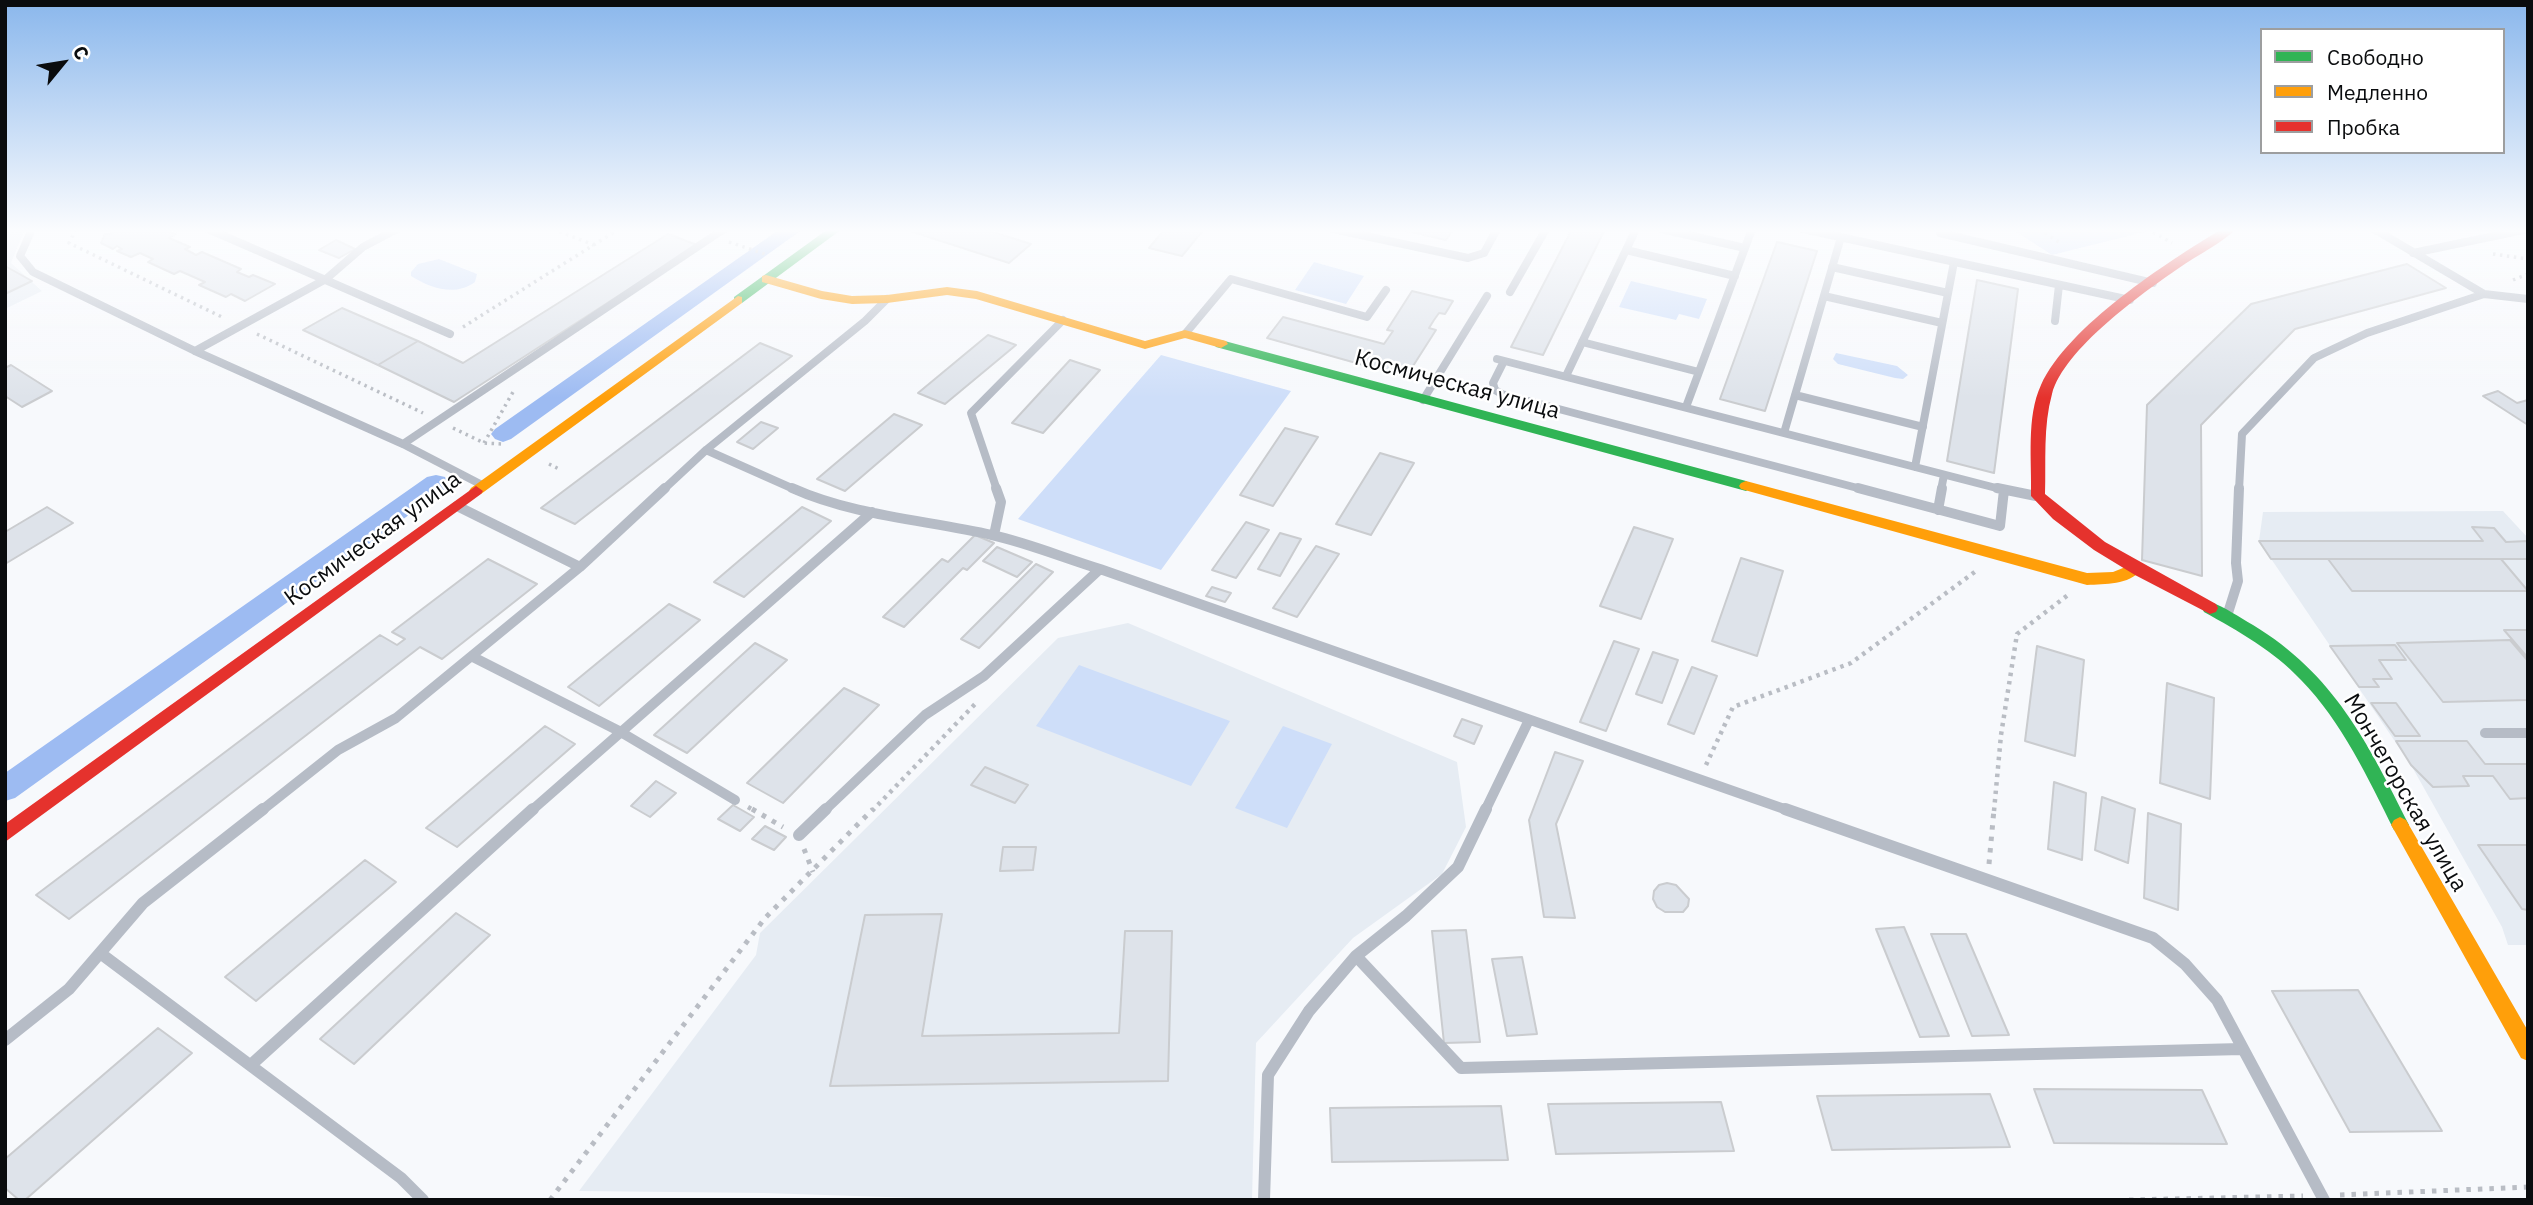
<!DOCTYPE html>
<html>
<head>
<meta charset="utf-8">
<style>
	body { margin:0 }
	#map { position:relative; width:2533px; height:1205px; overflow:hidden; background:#f7f9fc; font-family:"IBM Plex Sans",sans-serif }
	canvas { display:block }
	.frame { position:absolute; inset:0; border:7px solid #0a0c0e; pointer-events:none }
	.legend { position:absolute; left:2260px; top:28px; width:245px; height:126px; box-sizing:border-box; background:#fff; border:2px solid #9d9e9f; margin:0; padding:9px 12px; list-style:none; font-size:21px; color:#0a0c0e }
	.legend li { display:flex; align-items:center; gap:14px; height:35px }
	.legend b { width:35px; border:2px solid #9d9e9f }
	.north { position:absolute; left:28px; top:28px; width:70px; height:70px; -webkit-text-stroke:5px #fff; paint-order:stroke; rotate:60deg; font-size:19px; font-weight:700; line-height:28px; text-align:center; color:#0a0c0e }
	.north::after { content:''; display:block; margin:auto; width:24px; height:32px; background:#0a0c0e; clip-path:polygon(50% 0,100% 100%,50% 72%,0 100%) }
</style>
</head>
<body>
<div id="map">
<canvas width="2533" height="1205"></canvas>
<div class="frame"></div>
<ul class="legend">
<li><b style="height:9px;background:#30b455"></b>Свободно</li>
<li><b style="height:9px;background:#ff9f0a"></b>Медленно</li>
<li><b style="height:9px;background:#e5322d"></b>Пробка</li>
</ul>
<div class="north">С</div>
</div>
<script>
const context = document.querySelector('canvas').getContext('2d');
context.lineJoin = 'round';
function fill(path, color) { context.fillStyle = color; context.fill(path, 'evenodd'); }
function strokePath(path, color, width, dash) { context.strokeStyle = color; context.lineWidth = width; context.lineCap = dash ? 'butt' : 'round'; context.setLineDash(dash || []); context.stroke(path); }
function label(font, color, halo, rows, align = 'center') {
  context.font = font + ' "IBM Plex Sans",sans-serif'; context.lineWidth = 5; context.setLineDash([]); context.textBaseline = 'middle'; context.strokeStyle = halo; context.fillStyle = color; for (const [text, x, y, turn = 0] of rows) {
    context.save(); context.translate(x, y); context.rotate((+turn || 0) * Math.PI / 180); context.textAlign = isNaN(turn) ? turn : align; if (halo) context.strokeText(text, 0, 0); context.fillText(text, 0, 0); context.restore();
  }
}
fill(new Path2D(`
	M5 229H25L11 263 42 291 5 309Z
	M2503 511 2528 538V945H2508L2502 927 2411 765 2259 541 2263 512Z
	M1128 623 1457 762 1466 827 1442 874 1353 938 1256 1043 1252 1200H977L764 1193 579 1191 756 955 760 933 1058 638Z`), '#e6ecf3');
fill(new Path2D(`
	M2012 229H2156L2052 255Z
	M439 259 477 274 475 282C455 297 430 288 411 276V272L418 264Z
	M1314 262 1364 276 1346 304 1295 290Z
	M1631 281 1707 299 1699 319 1679 314 1676 320 1619 307Z
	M1836 353 1897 366 1908 375 1903 379 1895 378 1838 364 1833 359Z
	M1161 355 1291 391 1161 570 1018 519Z
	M1079 665 1230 721 1191 786 1036 726Z
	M1283 726 1332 744 1287 828 1235 808Z`), '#cedef9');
fill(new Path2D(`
	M780 229H803L511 439 503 442 495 439 491 434 495 429Z
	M436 475 445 477 448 483 445 489 15 798 5 801V773L427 477Z`), '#9dbbf2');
const building = new Path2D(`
	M108 229H163L176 234 169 238 190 247 185 249 196 255 202 252 241 269 237 272 249 277 253 275 275 284 245 301 231 294 226 297 199 285 205 282 180 271 174 274 148 262 153 259 140 253 131 257 117 251 122 249 117 246 113 249 101 243 105 234H111L113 229Z
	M912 229H983L1031 244 1009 263 910 231Z
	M1165 229H1204L1182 256 1149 248Z
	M1399 229H1453L1446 240Z
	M1572 229H1605L1543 355 1511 347Z
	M668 234 697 245 454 402 378 365 418 341 463 363Z
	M336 240 355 249 339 258 319 250Z
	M1777 242 1817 251 1765 411 1720 399Z
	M2407 264 2446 288 2295 329 2201 425 2202 576 2142 560 2147 405 2251 304Z
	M5 266 32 281 5 294Z
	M1977 280 2018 289 1994 473 1947 461Z
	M1412 291 1453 301 1445 314 1439 313 1434 320 1429 328 1436 330 1406 377 1267 338 1283 317 1384 344 1393 331 1387 330Z
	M342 308 418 341 378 365 303 330Z
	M988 335 1016 345 945 404 918 393Z
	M760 343 792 356 575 524 541 508Z
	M1070 360 1100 370 1043 433 1012 423Z
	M11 365 52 391 22 407 5 396V368Z
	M2498 391 2517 403 2528 400V425L2483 396Z
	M894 414 922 425 845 491 817 479Z
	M761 422 778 428 753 449 737 442Z
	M1285 428 1318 437 1273 506 1240 495Z
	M1380 453 1414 463 1371 535 1336 524Z
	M47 507 73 523 5 564V532Z
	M802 507 831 521 744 597 714 582Z
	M1246 522 1269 530 1236 578 1212 570Z
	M1634 527 1673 539 1641 619 1600 606Z
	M2472 527 2494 528 2506 542 2528 541V559H2271L2259 541H2483Z
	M1280 533 1301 539 1280 576 1258 569Z
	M975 535 994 543 967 570 963 568 904 627 883 617 942 559 948 562Z
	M1316 546 1339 554 1297 617 1273 608Z
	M997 547 1032 562 1017 577 983 561Z
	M1741 558 1783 571 1757 656 1712 641Z
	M488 559 537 584 442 659 420 647 69 919 36 895 380 635 397 645 405 639 392 632Z
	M2328 559H2501L2528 591H2352Z
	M1036 564 1053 572 979 648 961 639Z
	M1212 587 1231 593 1225 602 1206 596Z
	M669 604 700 620 599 706 568 687Z
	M2504 630H2528V658Z
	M2510 640 2528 661V700L2443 702 2397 643Z
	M1614 641 1639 649 1606 731 1580 722Z
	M755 643 787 660 687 753 654 735Z
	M2395 645 2406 660H2379L2392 679H2373L2379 687H2359L2330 646Z
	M2037 646 2084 660 2075 756 2025 741Z
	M1653 652 1678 660 1662 703 1636 694Z
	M1692 667 1717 676 1694 734 1668 724Z
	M2167 683 2214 698 2210 799 2160 783Z
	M844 688 879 705 783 803 747 783Z
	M2371 703H2396L2420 736H2395Z
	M1462 719 1482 726 1474 744 1454 736Z
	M545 726 575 744 457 847 426 828Z
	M2396 741H2467L2485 764H2528V798L2510 799 2493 776H2463L2469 786 2433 787 2411 765Z
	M1555 752 1583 761 1556 824 1575 918 1544 917 1529 820Z
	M985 767 1028 785 1015 803 971 785Z
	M656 781 676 793 650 817 631 806Z
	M2054 782 2086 793 2082 860 2048 849Z
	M2102 797 2135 809 2128 863 2095 850Z
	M733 805 754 817 740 831 718 819Z
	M2148 813 2181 824 2178 910 2144 898Z
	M765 826 786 837 774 850 752 839Z
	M2478 845H2528V910L2522 909Z
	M1003 847H1036L1033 870 1000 871Z
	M365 860 396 882 256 1001 225 977Z
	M1667 883 1676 885 1689 899 1688 906 1683 912H1665L1657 907 1653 899 1654 891 1659 885Z
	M456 913 490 935 354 1064 320 1039Z
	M942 914 922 1036 1119 1033 1125 931H1172L1168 1081 830 1086 865 915Z
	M1904 927 1949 1036 1920 1037 1876 929Z
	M1466 930 1480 1042 1444 1043 1432 931Z
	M1931 934H1966L2009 1035 1972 1036Z
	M1522 957 1537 1034 1507 1036 1492 959Z
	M2358 990 2442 1131 2350 1132 2272 991Z
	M158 1028 192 1053 25 1200H19L5 1188V1159Z
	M2034 1089 2202 1090 2227 1144 2054 1143Z
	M1990 1094 2010 1147 1832 1150 1817 1096Z
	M1721 1102 1734 1151 1556 1154 1548 1104Z
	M1501 1106 1508 1160 1332 1162 1330 1108Z`);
fill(building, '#dee3ea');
strokePath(building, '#cacccf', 2);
strokePath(new Path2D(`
	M76 229 69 243 224 318
	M553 229 594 245
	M2039 229 2062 244
	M2147 229 2172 243
	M729 242 768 255
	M2493 254 2528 259
	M2513 280 2528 274
	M463 327 619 229
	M257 334 423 413
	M453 428 484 443 503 444
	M484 443 513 392
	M549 464 559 469`), '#b9bdc4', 3.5, [2.5, 4.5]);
strokePath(new Path2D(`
	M1706 765 1733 707 1851 663 1976 571
	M748 807 755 811
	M872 811 978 701
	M1994 811 2001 735 2017 634 2068 595`), '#b9bdc4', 4.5, [3.5, 5]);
strokePath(new Path2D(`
	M752 809 783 827
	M804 849 813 872
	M1989 864 1994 809
	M2340 1195 2528 1187
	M550 1200 765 918 873 809
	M2129 1200 2303 1196`), '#b9bdc4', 5, [4.5, 7]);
strokePath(new Path2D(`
	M32 229 20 256 33 272 195 351 403 444 484 486
	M208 229 450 334
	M1333 229 1468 258 1484 253 1497 229
	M1661 229 1745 248
	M1803 229 2130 300
	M1940 233 2153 283
	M1626 250 1735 276
	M2413 253 2528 229
	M1832 267 1948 293
	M1510 292 1546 229
	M2484 294 2528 299
	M1824 296 1942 323
	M2055 321 2059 285
	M1185 334 1231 279 1367 317 1386 290
	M1582 342 1699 372
	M195 351 326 279 363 247 397 229
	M1497 359 2004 490
	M1504 361 1493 383 1495 390 1502 394 1865 490
	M1566 376 1636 229
	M1795 395 1923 427
	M1423 400 1487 296
	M1686 407 1752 229
	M1784 433 1841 237
	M403 444 724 229
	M706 450 796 490
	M1915 467 1954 262
	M663 490 706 450 865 321 887 299
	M997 490 971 413 1063 320
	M1941 490 1944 475
	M2239 490 2242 434 2314 358 2367 333 2484 294 2374 229`), '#b6bcc6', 8);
strokePath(new Path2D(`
	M792 488C854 516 926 520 992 535 1028 543 1064 558 1100 569L1790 811
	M1858 488 2000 526 2004 490
	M1997 488 2036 496
	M1938 510 1942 488
	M994 535 1001 502 996 488
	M580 567 665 488
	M2227 616 2238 581 2236 563 2239 488
	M473 657 619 731 735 800
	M2485 733H2528
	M261 811 338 750 396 718 580 567 457 506
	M531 811 872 512
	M824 811 925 715 984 676 1100 569
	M1485 811 1529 720`), '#b6bcc6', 10);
strokePath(new Path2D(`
	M1785 809 2153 938 2185 964 2217 1000 2324 1200
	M799 835 826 809
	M100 953 401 1178 423 1200
	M1356 956 1461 1068 2242 1049
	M5 1040 69 989 143 903 263 809
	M252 1064 533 809
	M1264 1200 1268 1075 1309 1011 1356 956 1406 916 1458 867 1486 809`), '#b6bcc6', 12);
fill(new Path2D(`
	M828 229H842L742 303H734V297Z
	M1221 340 1746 481 1753 486 1746 491 1216 347 1214 344Z
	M2210 602C2225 607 2239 617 2253 625 2334 674 2368 743 2409 825L2406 830 2400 833 2394 830C2368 778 2342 722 2301 680 2274 651 2238 631 2204 612L2202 608 2204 604Z`), '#30b455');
fill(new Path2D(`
	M766 275 822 291 852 296 887 295 947 287 977 291 1145 341 1185 330 1226 341 1228 344 1221 348 1185 338 1145 349 976 299 947 295 887 303 852 304 821 299 762 282V276Z
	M738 296 742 297V303L481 494H471L469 491 471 488Z
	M1746 481 2087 573 2113 572 2133 564 2141 570C2129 585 2105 584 2087 585L1741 489 1739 486 1741 483Z
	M2400 817 2406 820 2528 1031V1061L2521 1058 2394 830 2391 825 2394 820Z`), '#ff9f0a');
fill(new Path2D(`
	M2222 229H2236C2221 244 2197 255 2179 268 2141 294 2064 349 2052 394 2043 426 2046 462 2045 494L2105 542 2216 604 2218 608 2216 612 2210 614 2135 575 2094 550 2053 519 2031 496C2032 461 2026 417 2041 385 2068 326 2167 262 2222 229Z
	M476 486 483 491 481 494 5 842V824Z`), '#e5322d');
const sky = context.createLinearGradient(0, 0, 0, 398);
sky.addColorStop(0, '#8ab7ec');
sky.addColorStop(0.58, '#fbfcfe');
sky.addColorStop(1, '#fbfcfe00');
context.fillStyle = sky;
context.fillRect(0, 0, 2533, 398);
label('23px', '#0a0c0e', '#fff', [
	["Космическая улица",1457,385,15],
	["Космическая улица",373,539,-36],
	["Мончегорская улица",2405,793,60]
]);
</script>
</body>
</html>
